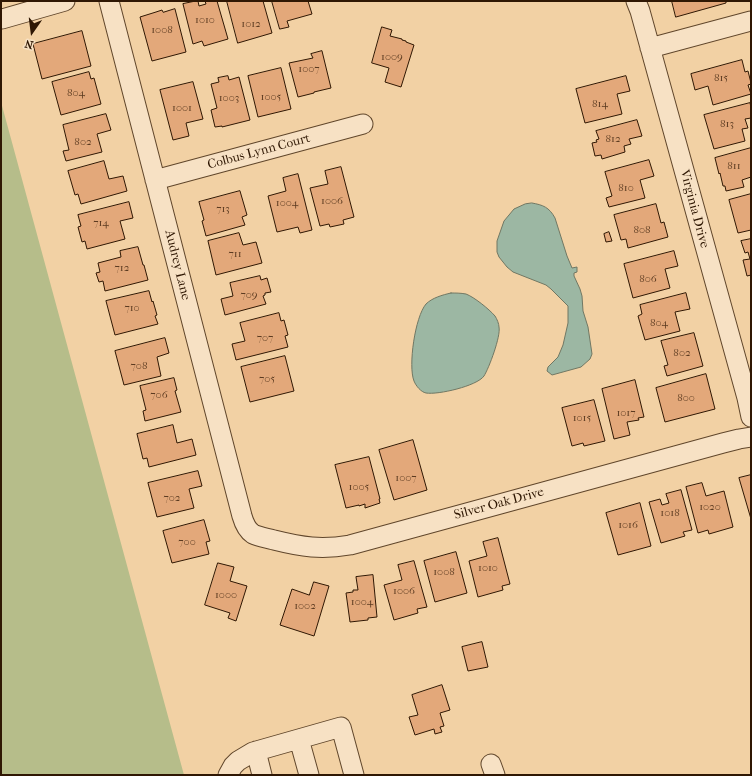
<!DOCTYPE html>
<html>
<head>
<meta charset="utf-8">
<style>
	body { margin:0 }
	#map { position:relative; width:752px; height:776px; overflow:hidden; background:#f2d1a4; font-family:"IM FELL French Canon",serif }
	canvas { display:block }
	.frame { position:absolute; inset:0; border:2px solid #2f1703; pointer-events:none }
	.north { position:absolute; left:12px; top:12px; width:40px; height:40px; -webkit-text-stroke:3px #f7e1c4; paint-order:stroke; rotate:194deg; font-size:11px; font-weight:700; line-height:16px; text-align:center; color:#2f1703 }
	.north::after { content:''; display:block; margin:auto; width:14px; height:18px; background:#2f1703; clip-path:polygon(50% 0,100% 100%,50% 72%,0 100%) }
</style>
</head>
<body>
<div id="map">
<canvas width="752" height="776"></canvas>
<div class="frame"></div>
<div class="north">N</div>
</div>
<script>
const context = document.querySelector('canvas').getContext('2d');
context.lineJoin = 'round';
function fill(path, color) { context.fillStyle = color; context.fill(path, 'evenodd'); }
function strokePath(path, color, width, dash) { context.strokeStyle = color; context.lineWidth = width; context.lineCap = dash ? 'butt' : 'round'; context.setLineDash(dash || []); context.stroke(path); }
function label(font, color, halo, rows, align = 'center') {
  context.font = font + ' "IM FELL French Canon",serif'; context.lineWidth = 3.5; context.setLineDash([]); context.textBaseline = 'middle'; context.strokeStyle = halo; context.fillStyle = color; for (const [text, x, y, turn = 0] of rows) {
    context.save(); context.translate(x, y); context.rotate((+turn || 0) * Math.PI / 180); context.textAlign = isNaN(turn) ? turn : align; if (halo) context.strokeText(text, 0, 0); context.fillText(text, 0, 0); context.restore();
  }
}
fill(new Path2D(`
	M1 102 169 720 184 775H1Z`), '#b6bd8a');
const water = new Path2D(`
	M532 203C543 205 549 207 555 218L567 256 572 268 577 267V272L574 273V276L580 289 582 296 583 311 588 327 592 354 590 359 581 367 552 375 547 371 548 367 558 357 563 345 568 323V306L551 289 546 285 513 272 507 267 499 257 497 252V241L504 221 514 209 525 204Z
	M451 293C455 293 461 293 466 294 474 297 489 309 495 316 497 319 499 324 499 327 501 336 489 368 484 376 477 386 438 395 426 393 421 392 416 386 414 381 408 366 415 317 426 304 432 298 442 295 451 293Z`);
fill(water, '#9cb7a3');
strokePath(water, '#707763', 1);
const building = new Path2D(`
	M196 1H198L199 6 206 4 205 1H217L228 39 204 46 202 41 193 44 183 4Z
	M227 1H263L272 33 238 43Z
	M272 1H308L312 14 287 21 289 27 280 29Z
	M672 1H726V3L676 17Z
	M175 9 186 52 152 61 140 17 156 12 162 10 163 12Z
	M382 27 392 30 390 36 402 39V40L406 41V42L414 45 401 87 385 82 389 68 372 63Z
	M82 31 91 66 42 79 33 44Z
	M322 51 331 88 314 92V93L298 97 289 63 313 58 311 54Z
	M742 60 745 72 748 71 751 83V84L748 85 751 94 713 105 708 86 695 90 691 74Z
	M281 68 291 109 258 117 248 76Z
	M89 72 91 79 94 78 101 104 61 115 52 82Z
	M228 76 229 80 239 77 250 120 222 127V126L215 127 211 110 217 108 211 84 219 82 218 78Z
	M626 76 630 91 617 94 622 114 585 123 576 89Z
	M193 82 203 119 186 123 189 136 173 140 160 90Z
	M750 103 751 107V118L745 119 748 128 742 129 745 141 714 149 704 115Z
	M106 114 111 130 97 134 102 152 66 161 63 151 69 150 63 125Z
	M637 120 642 136 629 139 631 144 624 146 625 152 602 159 601 155 595 156 592 143 597 142 596 140 599 139 596 131Z
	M751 148V177L742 180 744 187 726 191 725 186H723L720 173 719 174 715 158Z
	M649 160 654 176 640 180 645 198 609 207 606 198 612 196 605 172Z
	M104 161 109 179 123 176 127 191 81 204 78 194 75 195 68 171Z
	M341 167 354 217 343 220 344 224 330 227 329 224 320 226 310 188 328 184 325 171Z
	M298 174 312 230 300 233 298 227 277 232 268 196 286 191 283 178Z
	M240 191 247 215 242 217 245 225 206 236 202 221 204 220 199 202Z
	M751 194V230L738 233 729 200Z
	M129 202 133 218 120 221 125 239 87 249 85 241 82 242 78 227 81 226 78 215Z
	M656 204 661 223 664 222 668 237 628 248 626 239 621 240 614 215Z
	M609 232 612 241 606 242 604 234Z
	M239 233 243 245 256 242 262 263 216 275 208 241Z
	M751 239V275L747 276 743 260 750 259 748 252 745 253 741 241Z
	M138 247 143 265H144L148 280 105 291 103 281 99 282 96 273 100 272 98 263 121 257 120 251Z
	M674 251 678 266 665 269 670 288 633 298 624 264Z
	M260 276 261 280 267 278 271 292 265 293V295L263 296 266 304 225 315 221 299 233 296 230 283Z
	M149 291 152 302 153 301 157 315 155 316 158 324 115 335 106 301Z
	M686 293 690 309 675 312 680 331 645 340 638 316 642 314 640 305Z
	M279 313 281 321 284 320 288 335 285 336 288 347 236 360 232 344 245 341 240 323Z
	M694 333 703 366 667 376 664 366 668 365 661 341Z
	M165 338 169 353 157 357 161 376 124 385 115 351Z
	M285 356 294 391 250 402 241 367Z
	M706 374 715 409 665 422 656 388Z
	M174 378 177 390 175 391 181 412 145 421 143 411 146 410 140 386Z
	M635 380 644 417 638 418 639 420 627 422 630 435 614 439 602 389Z
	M594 400 605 441 584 446 583 443 572 446 562 408Z
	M173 425 177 443 192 439 196 455 149 467 147 458 143 459 137 434Z
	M413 440 427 490 394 500 379 450Z
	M369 457 380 499H379L380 503 365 508V504L359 506V505L346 508 335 465Z
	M198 471 202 486 189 489 194 508 157 517 148 483Z
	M751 475V519L739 478Z
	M702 483 706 496 724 491 733 527 709 534 708 530 698 533 686 487Z
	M681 490 692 530 683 532 685 536 661 543 649 502 660 499 662 505 669 503 666 494Z
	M640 503 651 546 618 555 606 513Z
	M204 520 210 541 206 542 209 554 172 563 163 531Z
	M498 538 510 584 502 586 503 590 478 597 469 561 487 556 483 542Z
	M456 552 467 593 435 602 424 561Z
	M414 561 427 607 417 609 418 613 394 620 384 585 402 580 398 565Z
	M218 563 234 567 230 581 247 586 236 621 228 618 230 613 205 605Z
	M373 575 377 617 368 618V620L350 622 346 593 353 592V590H358L356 577Z
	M314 582 329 586 314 636 280 625 292 589 309 595Z
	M482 642 488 667 468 671 462 647Z
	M442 685 450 710 440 713 444 726 440 727 442 732 435 734 434 729 415 735 409 717 418 715 412 695Z`);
fill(building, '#e3a87a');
strokePath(building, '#2f1703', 1);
const minor = new Path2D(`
	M109 1 242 516C244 523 247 530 253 534 259 537 267 538 274 540 302 547 321 550 350 545L723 443 739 439 751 437
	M636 1 640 11 747 398 751 417
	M2 19 65 1
	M650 48 751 21
	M155 180 363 124
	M299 739 309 775
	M256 751 262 775
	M491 764 495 775
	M228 775 233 766 238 761 253 752 341 727 354 775`);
strokePath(minor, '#60462b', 21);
strokePath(minor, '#f7e1c4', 19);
label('11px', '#5c3b21', null, [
	["1010",205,20],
	["1012",251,24],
	["1008",162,30],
	["1009",392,57],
	["1007",309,69],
	["815",721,78],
	["804",76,93],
	["1005",271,97],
	["1003",229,98],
	["814",600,104],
	["1001",182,108],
	["813",727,124],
	["812",613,139],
	["802",83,142],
	["811",734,166],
	["810",626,188],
	["1006",332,201],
	["1004",287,203],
	["713",223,209],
	["714",101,223],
	["808",642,230],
	["711",235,254],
	["712",122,268],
	["806",648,279],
	["709",249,295],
	["710",132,308],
	["804",659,323],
	["707",265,338],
	["802",682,353],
	["708",139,366],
	["705",267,379],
	["706",159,395],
	["800",686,398],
	["1017",626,413],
	["1015",582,418],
	["1007",406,478],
	["1005",359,487],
	["702",172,498],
	["1020",710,507],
	["1018",670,513],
	["1016",628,525],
	["700",187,542],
	["1010",488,568],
	["1008",444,572],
	["1006",404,591],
	["1000",226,595],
	["1004",362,602],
	["1002",305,606]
]);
label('13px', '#2f1703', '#f7e1c4', [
	["Colbus Lynn Court",259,152,-15],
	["Virginia Drive",694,209,75],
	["Audrey Lane",177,265,76],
	["Silver Oak Drive",499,504,-15]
]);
</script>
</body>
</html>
